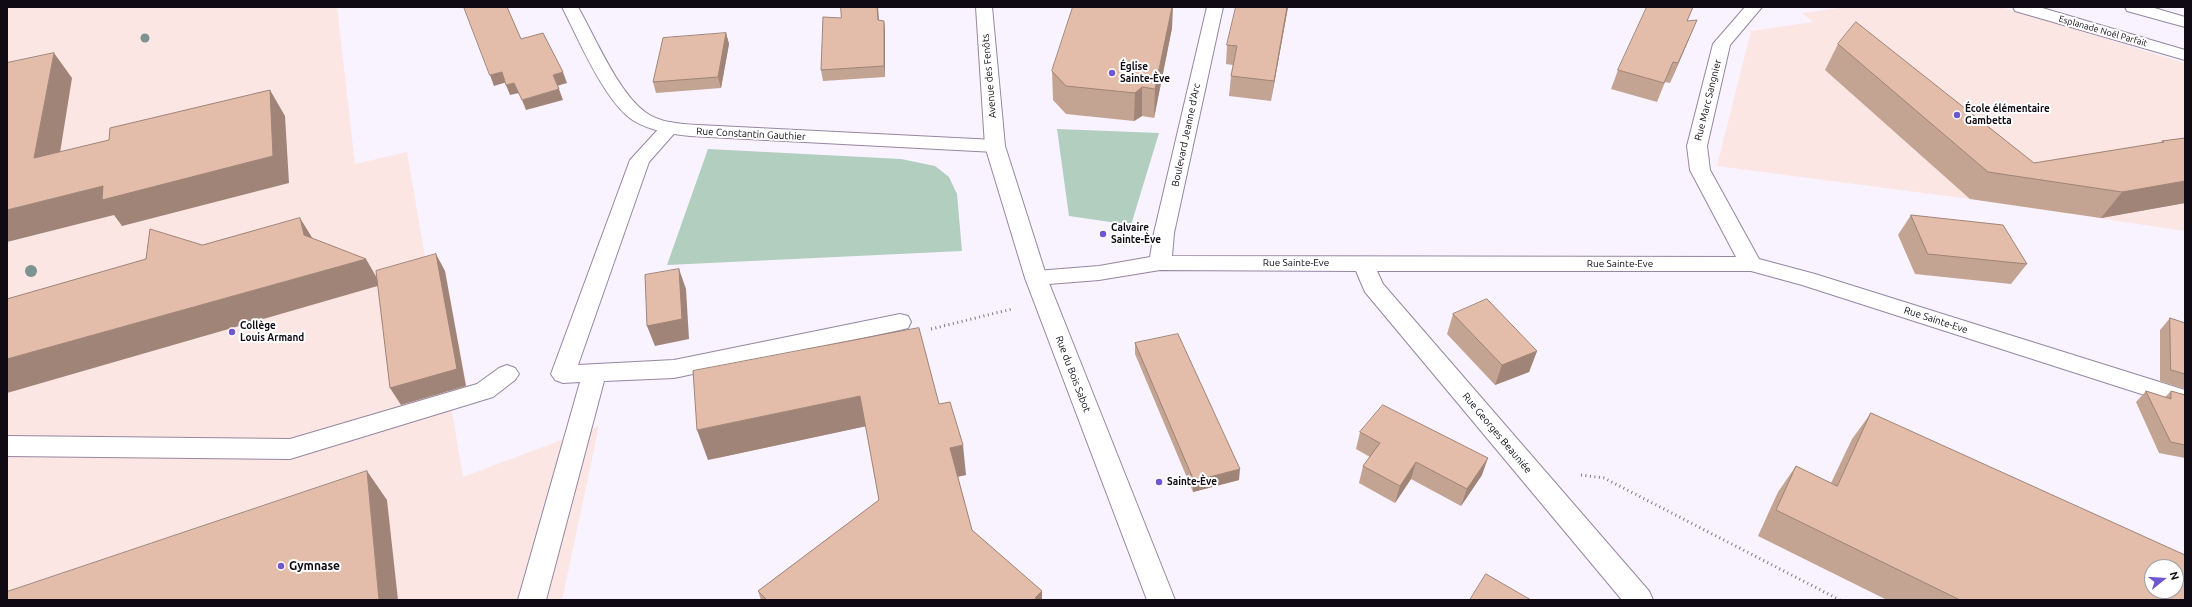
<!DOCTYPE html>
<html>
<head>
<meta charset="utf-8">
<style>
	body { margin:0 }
	#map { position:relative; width:2192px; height:607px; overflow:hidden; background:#f9f2ff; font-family:Ubuntu,sans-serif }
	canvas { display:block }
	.frame { position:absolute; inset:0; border:8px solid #100a14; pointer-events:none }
	.north { position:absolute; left:2144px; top:559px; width:40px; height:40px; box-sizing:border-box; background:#fff; border:1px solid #9f9da1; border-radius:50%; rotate:73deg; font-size:11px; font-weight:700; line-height:16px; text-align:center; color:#100a14 }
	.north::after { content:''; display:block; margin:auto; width:14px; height:18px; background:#7057d1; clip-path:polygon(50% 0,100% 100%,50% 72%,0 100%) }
</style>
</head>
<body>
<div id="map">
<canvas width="2192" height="607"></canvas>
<div class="frame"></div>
<div class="north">N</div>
</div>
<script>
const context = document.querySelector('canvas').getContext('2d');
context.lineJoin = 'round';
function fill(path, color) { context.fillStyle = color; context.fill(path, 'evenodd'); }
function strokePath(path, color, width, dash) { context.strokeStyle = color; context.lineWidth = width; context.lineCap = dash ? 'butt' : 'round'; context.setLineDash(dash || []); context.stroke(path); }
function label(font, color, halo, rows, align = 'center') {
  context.font = font + ' Ubuntu,sans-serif'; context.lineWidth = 4; context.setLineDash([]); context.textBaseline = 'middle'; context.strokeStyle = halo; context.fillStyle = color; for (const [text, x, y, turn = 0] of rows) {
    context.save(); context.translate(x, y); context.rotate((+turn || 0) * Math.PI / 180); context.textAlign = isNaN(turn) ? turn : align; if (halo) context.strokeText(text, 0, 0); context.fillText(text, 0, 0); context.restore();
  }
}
fill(new Path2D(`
	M7 7H337L355 164 407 152 428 275 445 270 467 388 449 394 463 477 599 426 562 600H7Z
	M1848 7H2001L2185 63V231L1970 199 1717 166 1751 31 1813 22 1802 13Z`), '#fbe6e3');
fill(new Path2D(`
	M1057 129 1159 133 1131 225 1069 216Z
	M708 149 901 159 935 166 949 177 957 194 962 251 667 265Z`), '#b1cebf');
const service = new Path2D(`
	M670 122 677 124 679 128 649 162 578 365 674 360 900 314 908 316 911 322 908 328 900 330 674 378 604 381 546 600H518L580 382 563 383 555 380 551 374 630 160 663 124Z
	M507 365 515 368 519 374 515 380 493 397 290 459 7 456V436L290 439 477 384 499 368Z`);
const minor = new Path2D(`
	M1207 7H1223L1174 233 1172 256 1736 257 1690 170 1687 146 1713 44 1745 7H1762L1730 45 1707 146 1710 170 1759 259 1815 274 2185 390V408L1802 285 1751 271H1377L1383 284 1649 591 1653 600H1622L1365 292 1356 271 1160 270 1099 280 1036 285 1028 283 1025 278 1028 273 1036 271 1099 266 1150 257 1154 233Z
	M2013 7H2039L2185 50V60L2015 11Z
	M2125 7H2151L2185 17V27L2127 11Z`);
const tertiary = new Path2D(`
	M562 7H578C595 37 618 92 645 112 660 123 680 124 698 125L995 140 1002 142 1005 146 1002 150 995 152 690 136C671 134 651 131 634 121 605 103 578 38 562 7Z`);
const secondary = new Path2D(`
	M976 7H992L1005 146 1047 278 1175 600H1147L1025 278 985 146Z`);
strokePath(service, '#9686a2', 2);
strokePath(minor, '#9686a2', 2);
strokePath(tertiary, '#9686a2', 2);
strokePath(secondary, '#9686a2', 2);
strokePath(new Path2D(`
	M931 329 1012 309
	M1581 475 1604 478 1840 600`), '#7f7984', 3, [1, 3.5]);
fill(service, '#fff');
fill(minor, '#fff');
fill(tertiary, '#fff');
fill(secondary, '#fff');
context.fillStyle = '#7b948f';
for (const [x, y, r] of [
	[145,38,4.5],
	[31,271,6]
]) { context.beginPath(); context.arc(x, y, r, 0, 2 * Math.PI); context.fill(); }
fill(new Path2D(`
	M841 7H878L879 20 884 21 885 31V77L823 81 821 70 841 18Z
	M1288 7 1271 101 1229 96 1231 76 1233 65 1226 64 1227 45Z
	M1688 21 1689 39 1670 83 1665 82 1657 102 1611 89 1618 70Z
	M1172 28 1154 118 1142 116 1134 121 1066 114 1053 100 1052 71Z
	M726 33 729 44 721 88 656 93 653 82Z
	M1838 44 2034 163 2160 143 2162 141 2185 138V203L2101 218 1970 199 1825 70Z
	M1911 215 2027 264 2011 284 1915 274 1898 235Z
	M1453 314 1537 351 1529 372 1495 385 1447 334Z
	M2170 318 2185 323V389L2160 381V330Z
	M1135 343 1239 480 1193 492 1135 354Z
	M2146 391 2165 397 2171 391 2185 395V458L2159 453 2136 402Z
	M939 404 966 475 958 477 972 530 1042 591V600H761L758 591 879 500 866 426 708 460Z
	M1871 413 2185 600H1887L1758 536 1778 492 1796 466 1831 483 1852 439Z
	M1360 432 1482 475 1461 506 1411 479 1395 503 1359 483 1363 466 1370 457 1356 449Z`), '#c3a392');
fill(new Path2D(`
	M877 7H878L879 31 878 20Z
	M1172 7H1173L1172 28 1154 118 1155 89Z
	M1287 7H1288L1271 101 1274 81Z
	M1697 20 1689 39 1670 83 1678 63Z
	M884 21 885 31V77L884 66Z
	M726 33 729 44 721 88 718 77Z
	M54 53 72 78 55 184 34 158Z
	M502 72 507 82 494 86 490 75Z
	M563 72 567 83 557 86 553 75Z
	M514 83 519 93 510 95 506 85Z
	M1142 87V116L1134 121 1135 93Z
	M559 89 563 100 526 110 522 100Z
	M270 90 285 116 289 183 122 226 114 215 7 242V210L103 186Z
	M2185 181V203L2101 218 2122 192Z
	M300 218 316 244 304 235Z
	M436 254 445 271 466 386 401 405 390 388Z
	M366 259 381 285 7 393V359Z
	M679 269 686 289 689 339 655 346 647 326Z
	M1537 351 1529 372 1495 385 1502 365Z
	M860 396 867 426 708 460 697 430Z
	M963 445 966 475 954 477 950 448Z
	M1488 458 1482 475 1461 506 1467 489Z
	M1416 462 1411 479 1395 503 1400 486Z
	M1240 469 1239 480 1193 492 1194 481Z
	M367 471 387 500 398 600H379Z
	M1042 591V600H1035V598Z`), '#9f8477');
const building = new Path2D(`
	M464 7H507L521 39 543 33 563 72 553 75 559 89 522 100 514 83 506 85 502 72 490 75Z
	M841 7H877L878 20 884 21V66L821 70 823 17 841 18Z
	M1073 7H1172L1155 89 1142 87 1135 93 1066 86 1052 71Z
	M1236 7H1287L1274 81 1231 76 1237 46 1227 45Z
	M1647 7H1693L1687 21 1697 20 1678 63 1673 62 1664 83 1618 70Z
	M1856 22 2034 163 2164 142 2162 141 2185 138V181L2122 192 1988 172 1838 44Z
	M726 33 718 77 653 82 663 38Z
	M54 53 34 158 109 140 110 128 270 90 273 156 102 200 103 186 7 210V63Z
	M1911 215 2003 225 2027 264 1928 254Z
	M300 218 304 235 366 259 7 359V299L146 259 150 229 202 245Z
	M436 254 457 369 390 388 376 271Z
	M679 269 682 319 647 326 645 275Z
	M1487 299 1537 351 1502 365 1453 314Z
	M2170 318 2185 323V374L2171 370Z
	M919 328 939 404 950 402 963 445 950 448 972 530 1042 591 1035 598 1038 600H767L758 591 879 500 860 396 697 430 693 371Z
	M1178 334 1240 469 1194 481 1135 343Z
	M2146 391 2171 399V391L2185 395V445L2171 442Z
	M1383 405 1488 458 1467 489 1416 462 1400 486 1363 466 1380 443 1360 432Z
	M1871 413 2185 555V600H1960L1776 510 1796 466 1837 486ZM2152 567H2176V591H2152Z
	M367 471 379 600H7V592Z
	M1486 574 1531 600H1470Z`);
fill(building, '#e3bdaa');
strokePath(building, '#9f8477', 1);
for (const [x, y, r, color] of [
	[1112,73,4,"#7057d1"],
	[1957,115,4,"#7057d1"],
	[1103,234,4,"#7057d1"],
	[232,332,4,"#7057d1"],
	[1159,482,4,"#7057d1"],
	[281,566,4,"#7057d1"]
]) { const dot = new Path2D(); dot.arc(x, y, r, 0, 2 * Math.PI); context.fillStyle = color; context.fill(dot); strokePath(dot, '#fff', 1.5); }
label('9px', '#100a14', '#fff', [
	["Esplanade Noël Parfait",2103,31,16]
]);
label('bold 10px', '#100a14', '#fff', [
	["Église",1120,67],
	["Sainte-Ève",1120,79],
	["École élémentaire",1965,109],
	["Gambetta",1965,121],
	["Calvaire",1111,228],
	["Sainte-Ève",1111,240],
	["Collège",240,326],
	["Louis Armand",240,338],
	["Sainte-Ève",1167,482]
], 'left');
label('10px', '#100a14', '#fff', [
	["Avenue des Fenôts",989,76,-95],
	["Rue Marc Sangnier",1708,100,-76],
	["Rue Constantin Gauthier",751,134,3],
	["Boulevard Jeanne d'Arc",1186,135,-78],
	["Rue Sainte-Eve",1296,263],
	["Rue Sainte-Eve",1620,264],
	["Rue Sainte-Eve",1936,320,18],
	["Rue du Bois Sabot",1073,374,69],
	["Rue Georges Beauniée",1497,433,50]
]);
label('bold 12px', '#100a14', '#fff', [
	["Gymnase",289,566]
], 'left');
</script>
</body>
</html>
